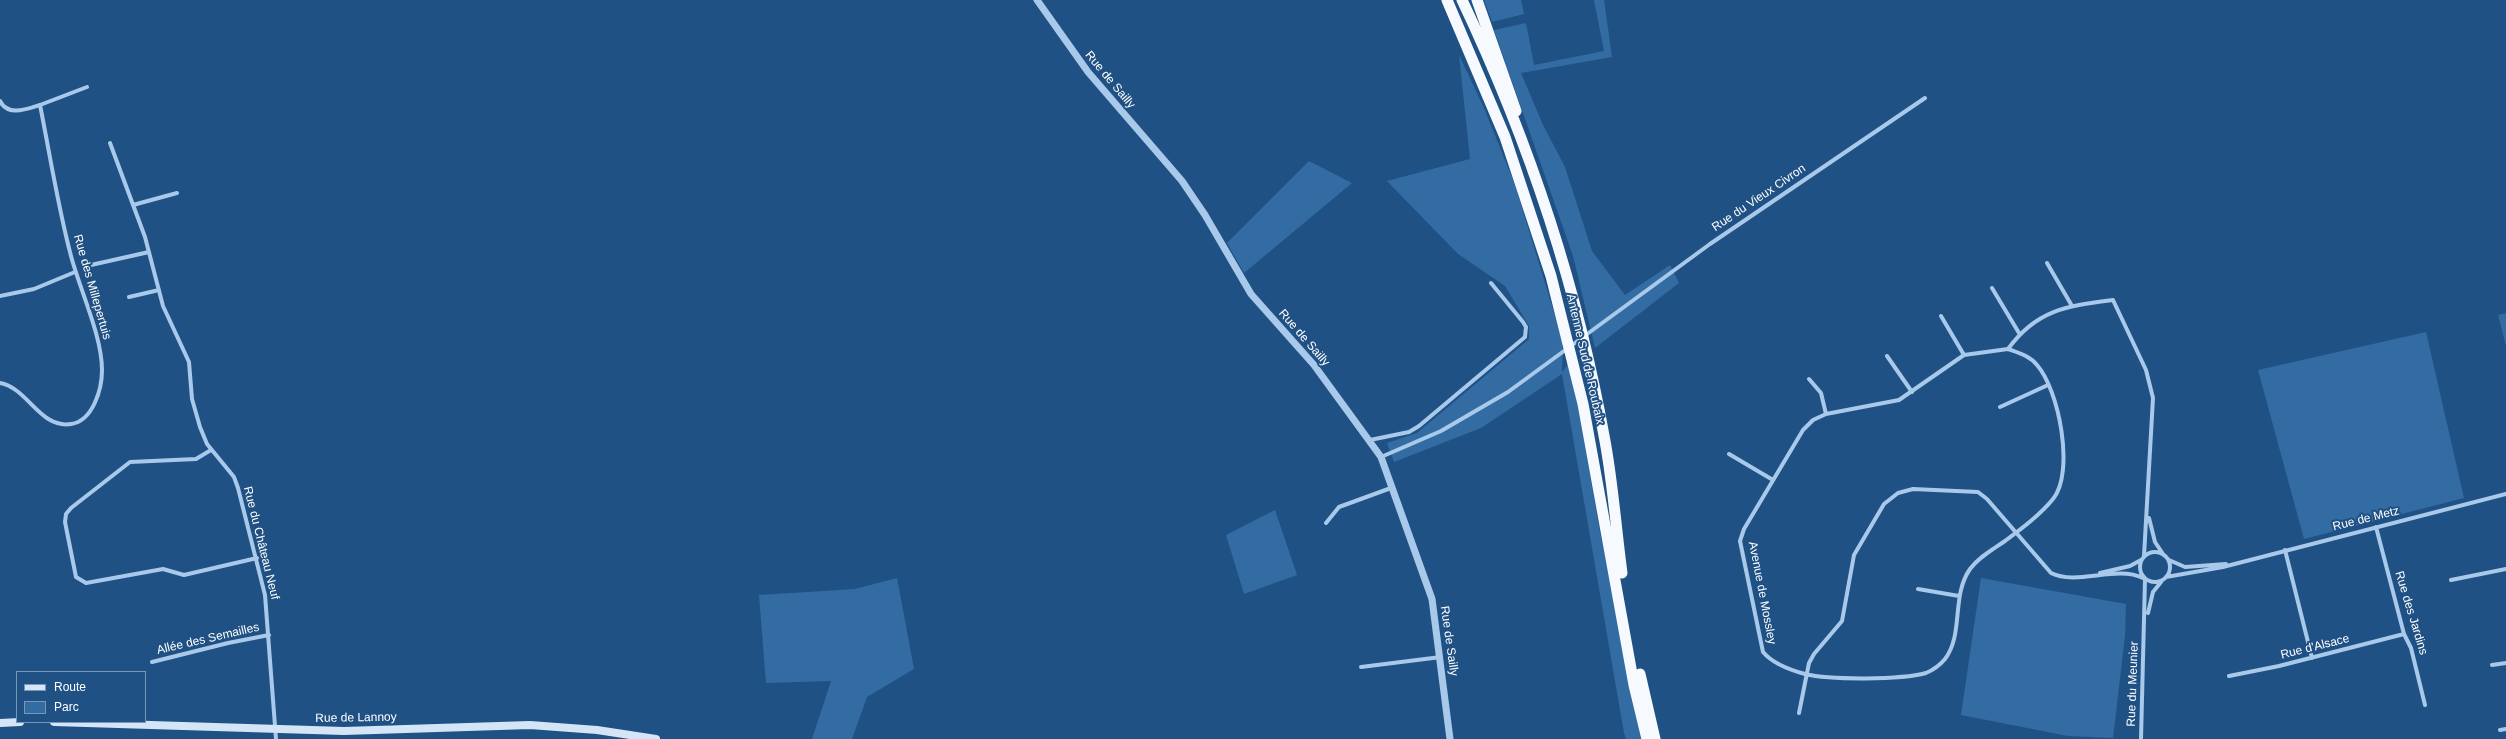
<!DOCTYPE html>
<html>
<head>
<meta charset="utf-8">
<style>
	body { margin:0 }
	#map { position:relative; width:2506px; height:739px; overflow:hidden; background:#205185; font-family:Helvetica,sans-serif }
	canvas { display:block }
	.legend { position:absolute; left:16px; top:671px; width:130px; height:52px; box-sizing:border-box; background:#205185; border:1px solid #7997b6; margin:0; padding:5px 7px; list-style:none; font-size:12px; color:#fff }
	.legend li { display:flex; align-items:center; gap:8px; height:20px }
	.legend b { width:20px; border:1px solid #7997b6 }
</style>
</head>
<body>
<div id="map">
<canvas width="2506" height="739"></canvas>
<ul class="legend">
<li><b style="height:5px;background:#d3e5f7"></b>Route</li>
<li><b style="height:11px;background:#336ca2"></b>Parc</li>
</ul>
</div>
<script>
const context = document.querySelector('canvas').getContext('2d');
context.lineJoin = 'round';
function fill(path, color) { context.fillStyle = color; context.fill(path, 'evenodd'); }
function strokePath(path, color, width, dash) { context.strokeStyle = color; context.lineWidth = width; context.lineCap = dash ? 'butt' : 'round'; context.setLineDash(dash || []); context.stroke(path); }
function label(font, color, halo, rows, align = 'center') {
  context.font = font + ' Helvetica,sans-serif'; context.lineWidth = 4; context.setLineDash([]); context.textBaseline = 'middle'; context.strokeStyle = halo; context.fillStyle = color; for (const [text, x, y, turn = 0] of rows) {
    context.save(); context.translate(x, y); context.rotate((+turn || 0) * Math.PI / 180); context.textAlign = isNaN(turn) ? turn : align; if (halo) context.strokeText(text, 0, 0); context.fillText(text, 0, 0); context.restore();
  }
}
fill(new Path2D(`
	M1484 0H1521L1524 14 1492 22Z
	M1594 0H1604L1612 57 1521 73 1543 125 1565 167 1592 251 1625 295 1670 265 1679 283 1595 348 1573 256 1494 30 1526 23 1534 65 1604 51Z
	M1459 55 1484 108 1515 185 1563 342 1562 372 1568 364 1576 396 1600 532 1644 739H1626L1624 733 1562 374 1481 428 1394 462 1387 443 1417 433 1529 339V326L1505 286 1458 254 1387 181 1470 159Z
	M1309 161 1352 183 1244 273 1227 243Z
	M2506 313V346L2498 315Z
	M2426 332 2464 498 2304 539 2258 370Z
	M1275 510 1297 575 1244 594 1226 535Z
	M897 578 914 669 867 697 852 739H812L831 681 766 683 759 595 855 589Z
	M1981 578 2126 604 2125 636 2113 738 2068 736 1961 715Z`), '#336ca2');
strokePath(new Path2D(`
	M0 101C8 117 27 109 40 105 50 155 58 207 71 256 80 290 102 336 102 370 102 389 93 421 71 424 40 429 28 388 0 383
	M40 105 87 87
	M110 143 145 237 163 306 189 362 192 399 200 427 207 444 234 477 238 488 265 595 276 739
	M133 205 177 193
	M2047 263 2072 306
	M91 265 149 252
	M1992 288 2019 333
	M0 296 34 289 75 272
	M129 297 159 290
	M1941 316 1964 355
	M2008 349C2019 353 2030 356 2037 365 2059 390 2075 472 2053 499 2040 515 2021 529 2005 541 1992 550 1979 557 1970 569 1951 596 1964 634 1945 659 1940 665 1933 670 1926 673 1901 680 1830 680 1805 674 1790 670 1773 664 1763 652L1740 541 1744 529 1803 430 1813 420 1826 414 1899 400 1964 355 2008 349C2037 309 2068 306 2113 300L2146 370 2153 398 2144 556
	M1887 356 1912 392
	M1809 379 1821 393 1826 414
	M2000 407 2048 385
	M1370 440 1409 432 1419 426 1525 337 1526 327 1523 322 1491 283
	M211 450 196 459 130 462 71 508 66 514 65 522 76 577 86 583 163 569 184 575 257 558
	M1729 454 1773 480
	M1381 457 1441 431 1508 392 1710 244 1925 98
	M2149 518 2155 542 2163 554
	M1326 523 1339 507 1391 488
	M2376 527 2404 634 2411 648 2425 705
	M2285 550 2312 658
	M2140 567a15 15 0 1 1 30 0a15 15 0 1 1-30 0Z
	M2169 560 2185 567 2226 564
	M2100 573 2130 566 2141 560
	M2166 577 2223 567 2506 494
	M2451 580 2506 569
	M1918 589 1959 596
	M2148 613 2153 592 2161 582
	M152 662 228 643 269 635
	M2492 665 2506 663
	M1361 667 1441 657
	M2229 676 2279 666 2404 634
	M1799 713 1809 663 1814 654 1842 621 1854 555 1884 504 1898 493 1913 489 1978 492 1987 499 2051 573C2077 586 2116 565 2143 578
	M2500 730 2506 729
	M2141 739 2145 579`), '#a8c9ea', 4);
strokePath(new Path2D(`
	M1037 0 1088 72 1182 181 1205 215 1251 294 1314 365 1381 457 1432 599 1450 739`), '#a8c9ea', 7);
strokePath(new Path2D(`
	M54 722 344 731 530 725 597 730 656 739
	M0 723 20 722`), '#d3e5f7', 8);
strokePath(new Path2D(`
	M1447 0 1505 137 1551 276 1583 404 1634 685 1647 739
	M1462 0C1528 139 1578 289 1605 441 1613 484 1616 529 1622 573
	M1477 0 1516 111
	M1640 674 1655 739`), '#f6fafe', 11);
label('12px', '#fff', '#205185', [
	["Rue de Sailly",1110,80,50],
	["Rue du Vieux Civron",1759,198,-34],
	["Rue des Millepertuis",92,287,74],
	["Rue de Sailly",1304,338,49],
	["Antenne Sud de Roubaix",1585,359,77],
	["Rue de Metz",2366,519,-14],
	["Rue du Château Neuf",261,543,76],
	["Avenue de Mossley",1762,593,79],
	["Rue des Jardins",2411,613,73],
	["Allée des Semailles",208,639,-13],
	["Rue de Sailly",1449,641,82],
	["Rue d'Alsace",2315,647,-14],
	["Rue du Meunier",2133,684,-88],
	["Rue de Lannoy",356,718,-1]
]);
</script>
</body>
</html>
